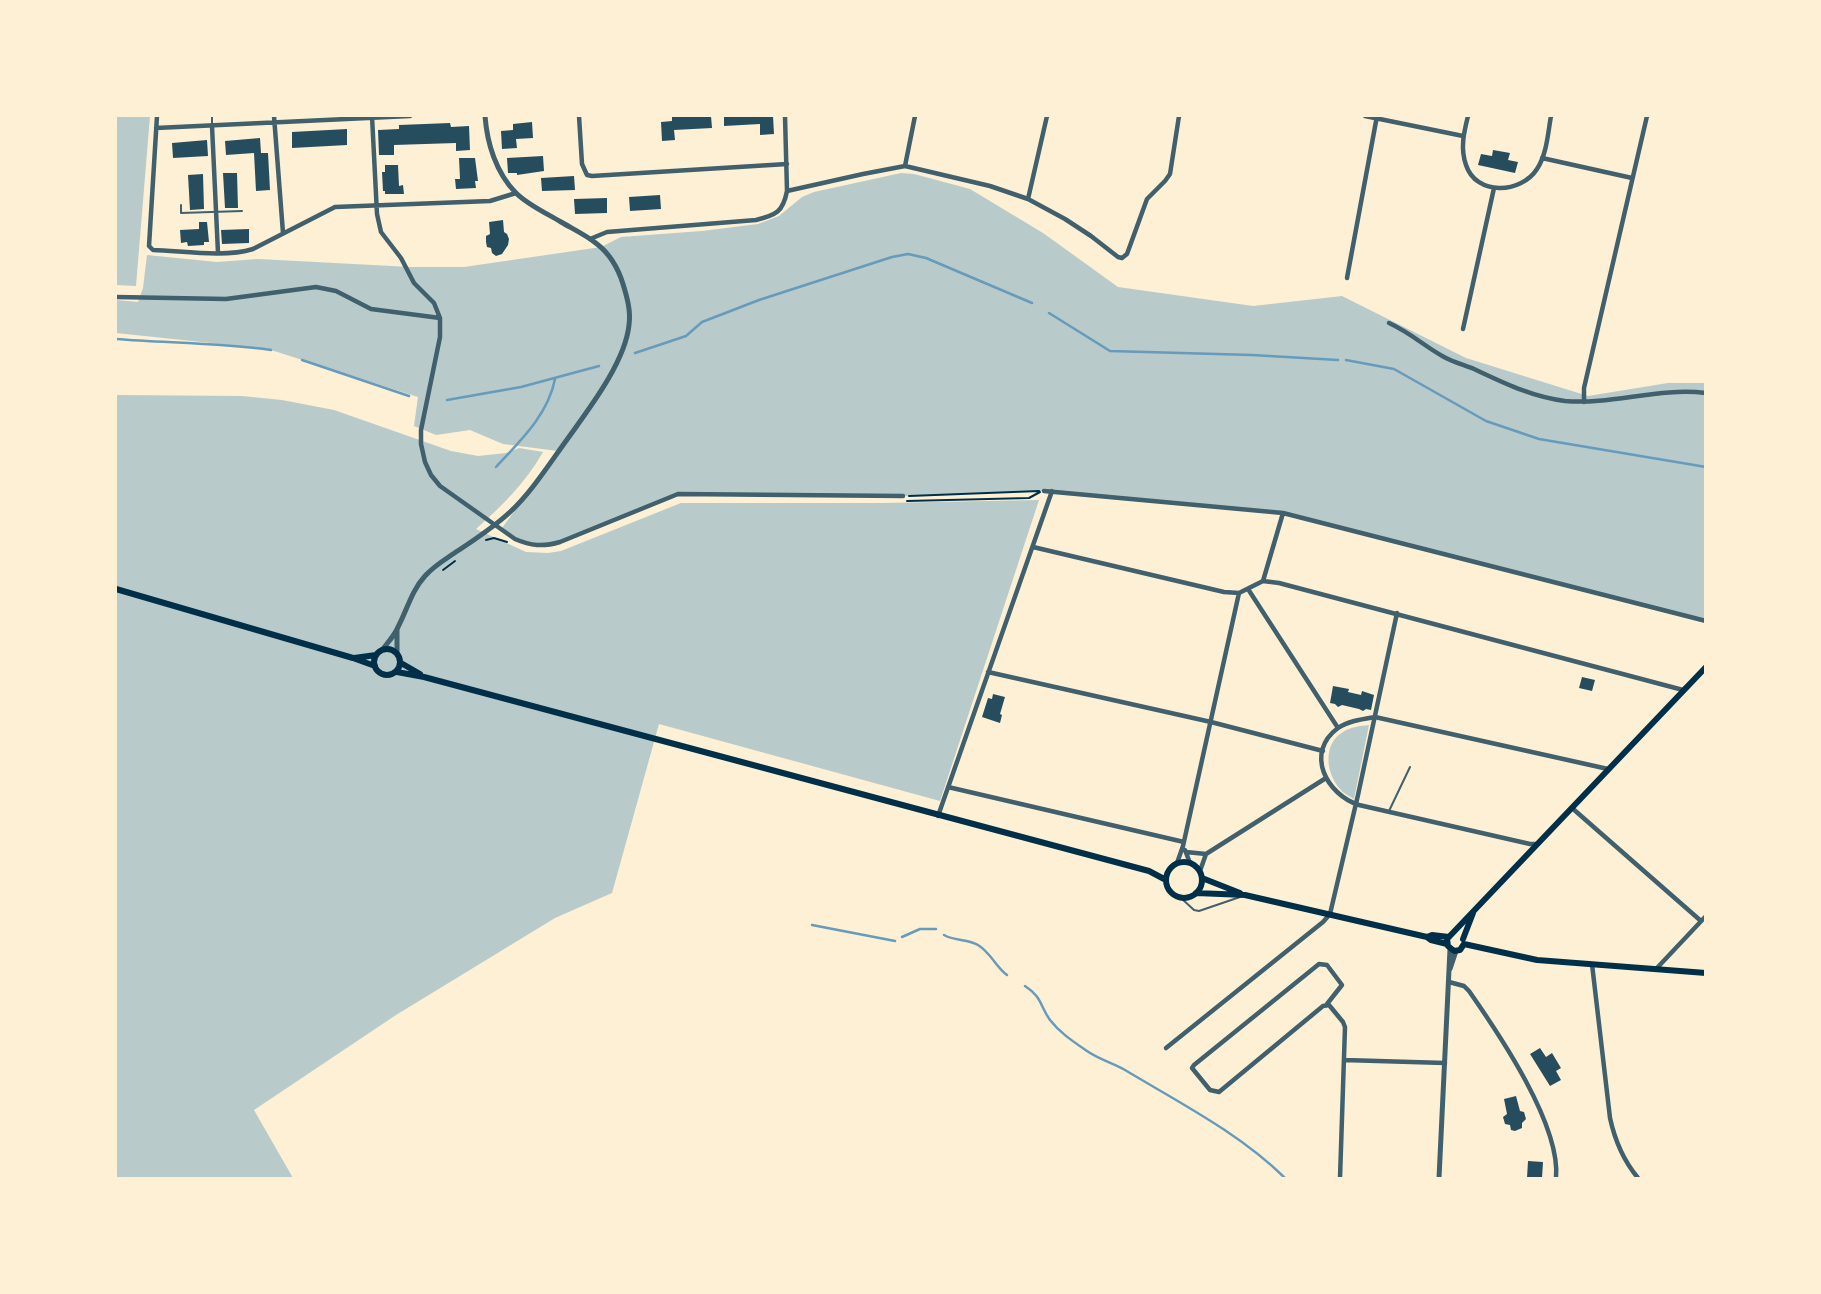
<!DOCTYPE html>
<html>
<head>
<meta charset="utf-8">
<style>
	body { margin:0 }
	#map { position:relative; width:1821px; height:1294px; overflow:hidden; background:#fdf0d5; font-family:"Public Sans",sans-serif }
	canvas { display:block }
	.frame { position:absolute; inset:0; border:117px solid #fdf0d5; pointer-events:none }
</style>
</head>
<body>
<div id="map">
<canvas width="1821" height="1294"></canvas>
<div class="frame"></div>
</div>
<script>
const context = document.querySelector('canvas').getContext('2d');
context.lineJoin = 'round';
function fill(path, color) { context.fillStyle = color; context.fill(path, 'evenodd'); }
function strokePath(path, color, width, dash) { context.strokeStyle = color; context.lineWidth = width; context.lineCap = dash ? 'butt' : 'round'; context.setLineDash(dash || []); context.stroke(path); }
fill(new Path2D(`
	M116 116H150L136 286 116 285Z
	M901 173 914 174 970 189 1043 233 1118 287 1253 306 1342 296 1466 358 1588 396 1668 383H1705V621L1283 513 1044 491 903 496 685 493 560 542 526 544 502 528 558 451 503 444 470 430 436 435 414 426 418 397 268 349 116 333V300L138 302 143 288 147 255 217 262 258 259 411 267H464L601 247 621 237 702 231 758 224 779 216 802 197 814 192Z
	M116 395 242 396 282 400 334 410 451 451 478 456 506 453 519 448 543 452C526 482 502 506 476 529L526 552 548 553 561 551 681 503H882L1039 500 940 801 659 724 612 893 555 918 396 1015 254 1110 293 1178H116Z
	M1369 725 1354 799C1350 796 1344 794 1341 790 1326 775 1322 744 1343 732 1350 727 1361 726 1369 725Z`), '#b9caca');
strokePath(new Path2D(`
	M1049 313 1110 351 1252 355 1338 360
	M116 339C168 343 220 343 271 350
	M635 353 686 336 702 322 759 300 892 257 908 254 926 258 1032 303
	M302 360 409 396
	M1346 360 1394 369 1486 421 1539 439 1706 467
	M447 400 521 387 599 366
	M496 467C520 441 548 415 555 379
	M812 925 895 941
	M944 935C954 941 968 939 978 945 991 953 996 967 1007 975
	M902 937 920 929H936
	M1025 986C1042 997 1040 1006 1050 1020 1060 1033 1074 1042 1087 1051 1098 1059 1113 1063 1125 1070 1180 1103 1239 1133 1285 1178`), '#669bbc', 2.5);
fill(new Path2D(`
	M672 116H711L712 128 674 130 675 140 662 141 661 122 672 121Z
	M724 116H773L774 134 760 135V124L724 126Z
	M532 122 533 138 516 139 517 148 502 149 501 131 513 130V124Z
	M450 123 451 127 469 126 470 150 456 151V143L394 145V155H379L378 130 399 129V125Z
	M347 129V145L292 148V132Z
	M260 138 261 153H268L270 190 256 191 254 153 226 155 225 141Z
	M207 140 208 156 173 158 172 143Z
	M1493 150 1510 153 1508 160 1518 162 1515 173 1478 165 1481 154 1492 156Z
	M543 156 544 171 517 175V173H508L507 158Z
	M459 158H475L478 181H475L476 188 456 189 455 179H460Z
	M385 165H398L399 186 403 185 404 194H385V191H383L382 172H385Z
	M223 173H237L238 208H225Z
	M203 174 204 209 190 210 188 175Z
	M574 176 575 190 542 191 541 178Z
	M660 195 661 209 630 211 629 197Z
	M607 198V213L575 214 574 199Z
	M503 220 504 232 507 234 509 239 508 245 502 254 496 256 492 253 491 248 487 247 486 242V236L490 234 489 222Z
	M199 222H207L209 242H204V245L188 246 187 242 181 243 180 230 199 229Z
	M249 229V243L222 244 221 230Z
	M1582 677 1595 680 1592 691 1579 688Z
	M1333 686 1349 689 1348 692 1361 695 1362 691 1374 695 1371 710 1366 709 1363 711 1359 709 1342 705 1338 707 1335 704 1330 703Z
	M993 694 1005 697 1000 714 1002 715 1000 723 982 717 988 698 992 699Z
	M1540 1048 1546 1057 1552 1053 1561 1068 1556 1071 1561 1080 1550 1086 1530 1054Z
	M1516 1096 1520 1111 1524 1112 1526 1119 1522 1123V1128L1515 1131 1511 1130 1510 1125 1505 1124 1503 1117 1507 1114 1504 1099Z
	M1528 1161 1543 1162 1542 1178H1527Z`), '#264d5e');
strokePath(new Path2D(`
	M909 496 1039 491
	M907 501 1029 498 1040 492
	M486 540 494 538 507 542
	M443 570 455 561`), '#003049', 2);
strokePath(new Path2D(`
	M212 116V125
	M181 205V213L242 211
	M1389 811 1410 767
	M1181 898 1194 910 1199 911 1240 897`), '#3f606c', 2);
strokePath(new Path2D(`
	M157 116 149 246 153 250C184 251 224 258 253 249L335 207 490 201 516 193
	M274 116 283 233
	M372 116 377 214 381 232 401 258 414 283 434 303 440 318V337L421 430V444L425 462 431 475 440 486 515 539C531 546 543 547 560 542L678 494 903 496
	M579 116 582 164 587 175 592 176 787 164
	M1365 116 1463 136
	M1468 116C1464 132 1460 148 1466 165 1476 196 1521 194 1537 169 1547 154 1548 132 1551 116
	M212 126 218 253
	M156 128 410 116
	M1542 158 1632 178
	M905 166 915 116
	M787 191 863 174 905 166 990 186 1028 199 1065 219 1091 236 1118 257 1122 258 1127 254 1147 199 1165 181 1170 174 1179 116
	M1028 199 1047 116
	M590 239 607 232 756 220C776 215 783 212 787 191L785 116
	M1347 278 1377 116
	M116 297 226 299 316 287 336 291 371 309 440 318
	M1389 323C1411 333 1424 346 1444 357 1453 362 1464 365 1474 369 1504 383 1532 397 1565 401 1612 405 1659 387 1706 393
	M1463 329 1494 188
	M1584 402V388L1647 116
	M1044 491 1283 513 1706 621
	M1033 547 1224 592 1239 593
	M1263 581 1279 583 1683 690 1685 688
	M1248 589 1338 728
	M988 672 1211 722 1323 751
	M948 787 1184 842
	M1572 808 1701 921
	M938 816 1052 491
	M1536 844H1530L1359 805C1327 795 1304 753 1338 728 1348 721 1363 719 1375 717L1608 769
	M1185 850 1190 863
	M1186 852 1206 854 1326 778
	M1177 863 1183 846 1239 593 1263 581 1283 513
	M1200 871 1206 854
	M1592 964 1610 1118C1615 1141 1623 1160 1638 1178
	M1656 969 1706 916
	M1449 982 1464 986 1469 991C1499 1034 1561 1125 1556 1178
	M1327 1004 1342 985 1327 965 1319 964 1194 1065 1192 1068 1210 1090 1219 1092 1323 1006 1329 1005 1343 1022 1345 1027 1340 1178
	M1166 1048 1323 922 1330 914 1358 795 1397 613
	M1344 1060 1445 1063`), '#3f606c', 4.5);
strokePath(new Path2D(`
	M397 630V653
	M383 649C388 642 395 635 398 627 407 610 412 590 425 576 432 568 441 562 450 556 471 542 492 529 510 512 530 494 550 463 566 441 588 410 625 363 629 325 631 311 627 297 623 284 618 268 610 254 597 244 586 235 573 229 561 222 546 213 528 205 516 193 496 173 487 143 485 116
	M1450 969 1456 951
	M1439 1178 1450 949`), '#3f606c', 5);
strokePath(new Path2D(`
	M116 589 353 658 375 666
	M374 662a13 13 0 1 1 26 0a13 13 0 1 1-26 0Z
	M354 658 376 655
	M401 663 420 674
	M397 672 424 677 1149 871 1166 880
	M1166 880a18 18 0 1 1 36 0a18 18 0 1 1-36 0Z
	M1202 878 1240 893
	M1196 893 1245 895 1427 937 1431 940 1447 944
	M1427 937 1432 935 1449 937
	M1463 939 1473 913
	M1464 944 1460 950 1454 951 1448 946 1447 939 1706 667
	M1464 944 1537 960 1706 973`), '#003049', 6);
</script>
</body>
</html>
